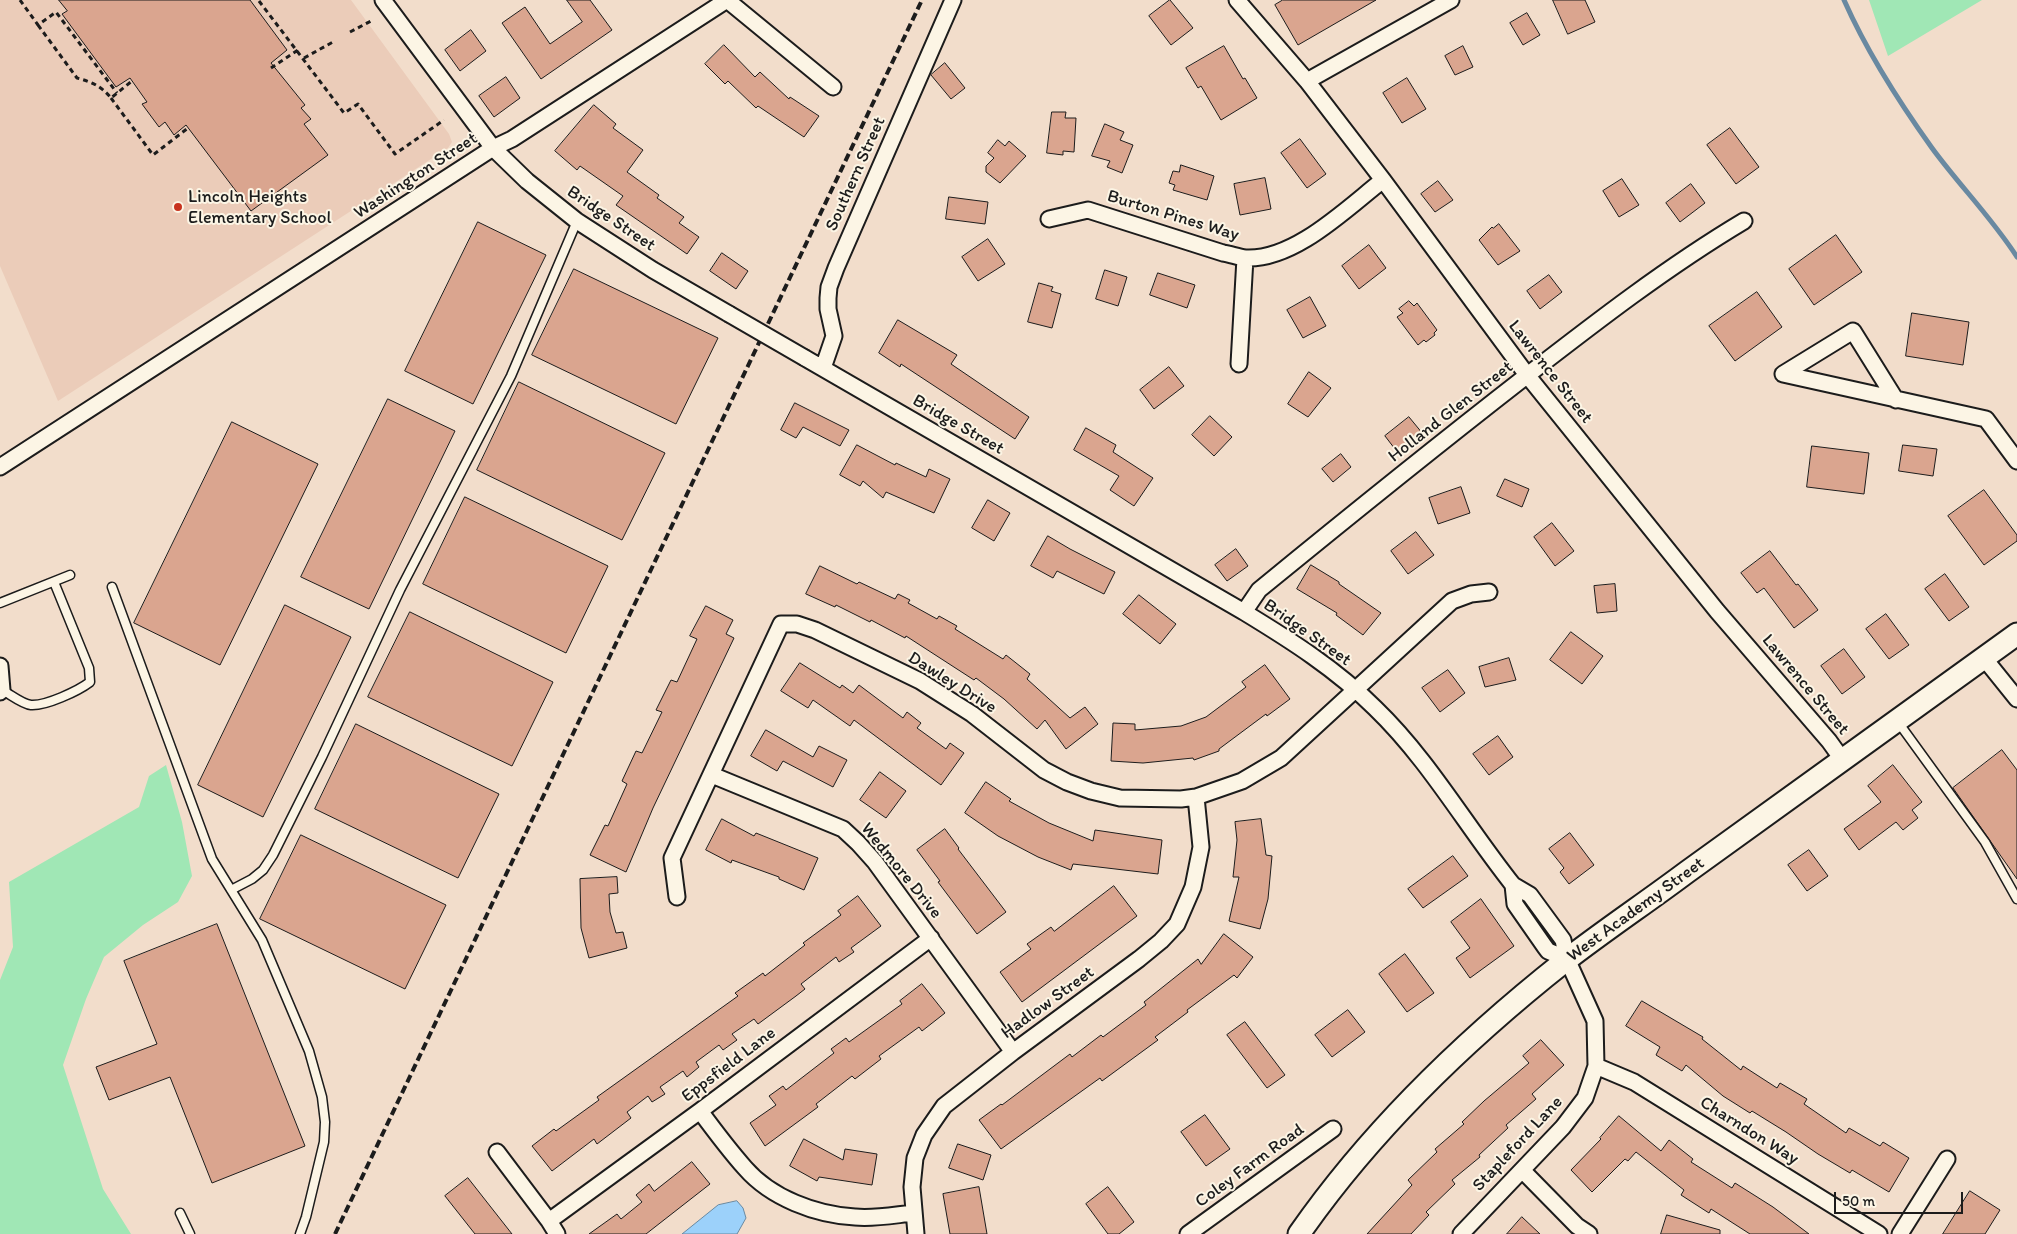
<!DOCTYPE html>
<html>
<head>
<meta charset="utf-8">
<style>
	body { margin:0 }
	#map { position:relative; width:2017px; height:1234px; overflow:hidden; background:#f2ddcb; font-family:Itim,sans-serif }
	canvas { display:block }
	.scale { position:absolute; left:1834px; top:1192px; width:129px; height:22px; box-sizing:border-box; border:2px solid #1c1c1c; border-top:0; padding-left:6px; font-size:15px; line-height:18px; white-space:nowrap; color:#1c1c1c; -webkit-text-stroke:4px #fcf5e5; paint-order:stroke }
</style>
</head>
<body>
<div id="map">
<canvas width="2017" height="1234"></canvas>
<div class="scale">50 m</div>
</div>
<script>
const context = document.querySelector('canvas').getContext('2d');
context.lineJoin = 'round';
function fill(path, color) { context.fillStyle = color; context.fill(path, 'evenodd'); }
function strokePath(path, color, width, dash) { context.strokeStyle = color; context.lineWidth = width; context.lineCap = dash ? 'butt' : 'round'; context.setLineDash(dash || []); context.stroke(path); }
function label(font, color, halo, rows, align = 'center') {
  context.font = font + ' Itim,sans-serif'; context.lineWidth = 4; context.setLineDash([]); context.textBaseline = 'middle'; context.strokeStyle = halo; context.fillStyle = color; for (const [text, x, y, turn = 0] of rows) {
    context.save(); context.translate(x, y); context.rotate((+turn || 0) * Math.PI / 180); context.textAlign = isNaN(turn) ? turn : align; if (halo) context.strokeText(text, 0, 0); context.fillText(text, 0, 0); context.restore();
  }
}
fill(new Path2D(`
	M0 0H351L449 134 452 142 448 148 58 401 0 266Z`), '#ebccb9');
fill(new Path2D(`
	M1869 0H1982L1888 56Z
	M166 765 182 822 192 876 178 902 143 925 104 957 86 999 63 1065 103 1189 131 1234H0V980L13 947 9 882 139 807 149 776Z`), '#a0e7b5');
const water = new Path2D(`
	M737 1201 743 1208 746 1218 737 1234H682L718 1205Z`);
fill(water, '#9cd1fa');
strokePath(water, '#6989a1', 1);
strokePath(new Path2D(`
	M1844 0C1867 52 1899 102 1932 148 1959 185 1992 218 2017 257`), '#6989a1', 5);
const building = new Path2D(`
	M59 0H250L287 50 271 63 305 105 301 108 311 119 304 124 328 155 251 211 186 125 174 135 165 122 159 127 142 104 147 102 130 78 116 87 62 14 67 11Z
	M567 0H590L612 30 541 79 502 23 525 7 550 44 582 22Z
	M1170 0 1193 28 1171 45 1149 16Z
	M1283 0H1376L1298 45 1275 5Z
	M1553 0H1585L1595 22 1568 34Z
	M1527 13 1540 35 1523 45 1510 23Z
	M471 30 486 51 460 71 445 50Z
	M724 45 755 77 760 72 789 99 790 97 819 116 804 137 758 106 756 108 728 81 725 84 705 64Z
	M1224 46 1243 79 1245 78 1257 98 1221 120 1201 86 1198 88 1186 68Z
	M1463 46 1473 67 1455 75 1445 56Z
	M945 63 965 88 951 99 931 75Z
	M506 77 520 98 494 117 479 96Z
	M1407 78 1426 109 1402 123 1383 93Z
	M594 105 616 124 613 128 643 150 627 172 659 195 657 198 684 217 679 223 699 237 687 254 616 205 623 196 580 166 577 170 555 151Z
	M1052 112H1066L1065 118H1076L1074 152 1063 151V155L1047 153Z
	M1105 124 1124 132 1120 140 1133 145 1122 173 1107 167 1110 161 1092 156Z
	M1730 128 1759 167 1736 184 1707 145Z
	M1300 139 1326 174 1307 188 1281 153Z
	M998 140 1005 146 1009 141 1026 156 1000 183 986 172V166L994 158 988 153Z
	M1181 165 1214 176 1207 200 1173 190 1175 185 1169 183 1173 171 1179 172Z
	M1265 178 1271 209 1240 215 1234 184Z
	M1622 179 1639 205 1619 217 1603 191Z
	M1438 181 1453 200 1435 212 1421 194Z
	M1691 184 1705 203 1680 222 1666 203Z
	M949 197 988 202 985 224 946 219Z
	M478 222 546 255 473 404 405 371Z
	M1499 224 1520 251 1498 265 1479 240 1492 227 1493 228Z
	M1836 235 1862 272 1814 305 1789 269Z
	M988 239 1005 264 978 281 962 257Z
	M1369 245 1386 268 1359 289 1342 266Z
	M722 253 748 271 736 289 710 271Z
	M574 269 718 338 676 424 532 355Z
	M1105 270 1127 277 1118 306 1096 299Z
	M1158 273 1195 285 1187 308 1150 295Z
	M1549 275 1562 292 1540 309 1527 291Z
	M1039 283 1053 287 1051 291 1061 294 1052 328 1028 322Z
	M1757 292 1782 327 1735 361 1709 326Z
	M1310 297 1326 326 1303 338 1287 310Z
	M1409 301 1414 306 1417 303 1437 330 1434 333 1435 335 1426 342 1424 340 1418 345 1397 317 1403 313 1399 309Z
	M1912 313 1969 322 1963 365 1906 356Z
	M898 320 957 355 951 364 1029 417 1015 439 901 364 900 367 879 353Z
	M1169 367 1184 386 1154 409 1140 390Z
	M1309 372 1331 388 1308 417 1288 404Z
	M519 382 665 453 622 540 477 470Z
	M388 399 455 431 369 609 301 577Z
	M795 403 849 430 840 446 803 427 796 438 781 430Z
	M1210 416 1232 437 1214 456 1192 435Z
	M1409 417 1423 434 1398 453 1385 436Z
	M232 422 318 464 220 665 134 623Z
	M1086 428 1116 445 1113 452 1153 478 1134 506 1110 490 1119 476 1074 450Z
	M857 445 895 465 896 463 926 477 929 469 950 479 934 513 886 492 883 498 863 481 860 486 840 475Z
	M1903 445 1937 449 1933 476 1899 471Z
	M1812 446 1869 453 1864 494 1807 487Z
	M1341 454 1351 467 1333 482 1322 469Z
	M1505 479 1529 489 1522 507 1497 496Z
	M1461 487 1470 513 1438 524 1429 498Z
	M1984 490 2017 535V541L1984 565 1948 516Z
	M465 497 608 566 566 653 423 584Z
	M988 500 1010 513 994 541 972 528Z
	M1552 523 1574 551 1555 566 1534 537Z
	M1416 532 1434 555 1408 574 1391 551Z
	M1048 536 1070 549 1115 572 1104 594 1057 571 1053 578 1031 566Z
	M1236 549 1248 566 1227 581 1215 565Z
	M1770 551 1796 585 1798 584 1818 610 1794 628 1764 588 1757 593 1741 573Z
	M1311 565 1339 582V584L1381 613 1363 635 1336 615 1337 613 1297 589Z
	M820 566 857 584 859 582 895 599 898 594 910 600 908 603 937 619 939 616 957 626 955 629 1003 659 1006 655 1030 674 1027 679 1070 718 1085 707 1098 724 1066 749 1045 720 1037 729 1004 699 976 678 974 680 906 636 905 638 871 620 870 622 836 605 835 607 806 594Z
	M1945 574 1969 607 1949 621 1925 589Z
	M1615 584 1617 611 1597 613 1594 586Z
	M1139 595 1176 624 1160 644 1123 614Z
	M285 605 351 637 263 817 198 785Z
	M706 606 733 620 726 634 734 638 653 808 626 872 590 855 605 825 608 826 627 784 622 781 636 751 642 753 662 712 656 710 671 680 677 682 697 639 690 636Z
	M410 612 553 682 512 766 368 697Z
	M1886 614 1909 645 1889 659 1866 629Z
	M1571 632 1603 656 1582 684 1550 660Z
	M1844 649 1865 677 1842 694 1821 666Z
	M1509 658 1516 680 1485 687 1479 667Z
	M800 663 840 688 842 685 853 693 859 685 903 718 907 712 921 723 917 728 946 749 950 743 964 753 941 785 854 720 850 726 813 700 808 708 781 691Z
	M1265 665 1290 699 1267 716 1266 714 1219 749V751L1194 760 1193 758 1143 763 1111 761 1113 723 1135 724V730L1181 726 1206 717 1246 687 1242 682Z
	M1448 670 1465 693 1440 712 1422 688Z
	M356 724 499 794 458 878 315 809Z
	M766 730 813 757 819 746 847 760 833 787 783 761 777 771 751 756Z
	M1498 736 1513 757 1489 775 1473 754Z
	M2002 750 2017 770V879L1953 788Z
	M1893 765 1922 802 1912 810 1918 818 1903 830 1896 822 1859 850 1844 829 1881 802 1868 786Z
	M880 772 906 791 886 818 860 800Z
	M986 782 1011 799 1009 801 1049 823 1093 841 1095 830 1162 840 1158 874 1073 864 1071 870 1038 857 998 836 965 813Z
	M722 819 754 836 756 833 818 858 804 890 779 879V877L732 860 731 863 706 850Z
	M1261 819 1266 855 1272 856 1268 899 1260 929 1229 921 1239 877H1233L1237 840 1235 822Z
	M945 829 959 848 958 849 1006 912 977 934 938 882 940 881 917 850Z
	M1570 833 1594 865 1569 884 1560 872 1564 868 1549 849Z
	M301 835 446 905 405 989 260 919Z
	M1809 850 1828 876 1807 891 1788 865Z
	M1453 856 1468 876 1423 908 1408 889Z
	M617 877 618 893 609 894 610 912 616 933 623 932 627 948 589 958 581 928 580 879Z
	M1114 886 1137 916 1022 1002 1000 972 1031 949 1027 944 1051 927 1054 931Z
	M858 896 881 926 851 948 854 952 839 962 836 957 801 984 805 989 796 996 758 1024 754 1019 732 1034 737 1040 723 1050 719 1045 696 1062 699 1067 687 1077 683 1071 660 1087 665 1094 652 1102 648 1096 627 1112 631 1118 597 1144 594 1139 552 1171 532 1146 554 1129 556 1131 599 1100 597 1097 738 996 735 993 763 973 765 976 805 945 803 943 841 915 838 911Z
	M1481 899 1514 946 1470 978 1456 958 1470 948 1451 922Z
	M217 924 305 1146 212 1183 170 1077 109 1100 96 1067 157 1044 124 961Z
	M1224 934 1253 957 1237 978 1234 975 1187 1010 1188 1012 1155 1037 1158 1040 1102 1081 1100 1078 1001 1149 979 1120 1001 1104 1002 1105 1070 1054 1072 1057 1101 1035 1103 1037 1146 1005 1144 1002 1198 959 1201 964Z
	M1405 954 1434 993 1407 1012 1379 974Z
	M922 984 945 1013 922 1031 919 1027 879 1056 881 1059 855 1079 852 1076 816 1104 818 1107 765 1146 750 1123 776 1105 769 1096 783 1086 786 1090 834 1053 831 1049 846 1038 849 1042 902 1004 900 1001Z
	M1642 1001 1703 1037 1702 1039 1741 1070 1743 1066 1777 1088 1780 1083 1807 1099 1804 1104 1846 1133 1849 1128 1880 1146 1883 1142 1909 1158 1889 1192 1852 1170 1850 1173 1818 1154 1786 1132 1752 1111 1750 1113 1723 1096 1686 1065 1682 1071 1656 1055 1660 1047 1626 1026Z
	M1348 1010 1365 1032 1332 1057 1315 1035Z
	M1245 1022 1285 1075 1267 1088 1227 1035Z
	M1541 1040 1564 1065 1532 1094 1536 1099 1506 1125 1508 1128 1479 1155 1480 1157 1452 1180 1455 1184 1426 1212 1429 1215 1411 1234H1367L1412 1185 1408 1180 1437 1152 1435 1149 1464 1124 1462 1122 1484 1101 1529 1063 1523 1056Z
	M1205 1115 1230 1149 1206 1166 1181 1132Z
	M1619 1116 1661 1151 1669 1140 1693 1159 1691 1162 1732 1188 1735 1183 1773 1207 1809 1234H1750L1711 1209 1709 1213 1681 1195 1684 1190 1636 1152 1628 1161 1625 1159 1592 1192 1571 1170 1601 1139 1600 1138Z
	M804 1139 843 1160 845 1149 877 1154 872 1185 819 1177 817 1181 790 1166Z
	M958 1144 991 1155 983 1180 949 1168Z
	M692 1162 710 1184 646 1234H589L617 1214 621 1219 642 1202 636 1195 649 1184 654 1191Z
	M468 1178 512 1234H475L445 1196Z
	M979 1187 987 1234H950L943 1194Z
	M1108 1187 1134 1222 1119 1234H1108L1086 1204Z
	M1970 1191 2000 1210 1985 1234H1943Z
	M1667 1215 1720 1230V1234H1661Z
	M1522 1217 1540 1234H1507Z`);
fill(building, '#daa58f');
strokePath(building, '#1c1c1c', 1);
const service = new Path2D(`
	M112 587 212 859 262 940 309 1051 322 1097 325 1122 324 1142 306 1217 300 1234
	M0 603 70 575
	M2 690C10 694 22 704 31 705 46 706 78 691 90 682L89 668 54 582
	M1898 722 1985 842 2017 899
	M231 890 252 879 263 870 273 855 322 757 400 590 511 376 577 221
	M180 1213 190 1234`);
const minor = new Path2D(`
	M383 0 493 148 527 181 577 221 653 270 729 314
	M727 0 833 87
	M1237 0 1307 81 1383 180 1527 375 1717 611 1829 741 1842 759
	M1307 81 1451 0
	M1049 219 1088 210 1223 253C1230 254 1238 257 1245 258 1294 261 1347 208 1383 180
	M805 358 1244 612C1290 640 1336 669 1375 708 1429 760 1466 826 1513 885L1530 895 1563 940 1567 959 1595 1021 1596 1066 1585 1098 1563 1127 1461 1234
	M1239 364 1245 258
	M823 368 834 336 828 309V298L829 287 836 268 953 0
	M1896 400 1853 331 1783 374 1986 419 2017 461
	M0 467 493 148 512 139 727 0
	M1244 612 1259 590C1347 518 1435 447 1525 377 1596 322 1667 267 1744 221
	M1984 658 2017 699
	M0 666 2 690 0 692
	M712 775 843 829 858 843 875 862 1013 1052
	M1513 885 1515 904 1545 947 1548 951 1567 959
	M677 897 672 858 781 624H797L815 630 920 681 972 714 1044 770 1067 782 1091 791 1120 798 1181 799 1196 797 1242 781 1281 758 1452 601 1471 594 1489 592
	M1596 1066 1634 1082 1879 1234
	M700 1111C714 1130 729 1150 745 1168 771 1198 816 1215 855 1217 874 1219 894 1215 913 1213
	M497 1152 549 1221 557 1234
	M1522 1170 1577 1226 1589 1234
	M549 1221 700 1111 931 938
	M916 1234 912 1187 915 1158 924 1135 944 1106 1013 1052 1139 959 1161 941 1177 924 1193 887 1201 847 1196 797
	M1188 1234 1333 1129
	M1900 1234 1947 1159`);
const secondary = new Path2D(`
	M1299 1234C1372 1129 1465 1040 1565 961 1605 930 1647 902 1687 872 1797 792 1907 714 2017 634`);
strokePath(service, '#1c1c1c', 11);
strokePath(minor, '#1c1c1c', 19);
strokePath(secondary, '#1c1c1c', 25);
strokePath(new Path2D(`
	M20 0 38 25 56 12 117 93
	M259 1 344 113 358 104 395 154 444 120
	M38 25 77 78C92 82 101 86 111 98L132 81
	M350 32 371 21
	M304 58 333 42
	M271 68 298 50
	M111 98 153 155 188 128`), '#1c1c1c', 3, [5, 4]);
strokePath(service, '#fcf5e5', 8);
strokePath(minor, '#fcf5e5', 15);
strokePath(secondary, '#fcf5e5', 21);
strokePath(new Path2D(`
	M335 1234 922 0`), '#1c1c1c', 4, [8, 4]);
const minorBridge = new Path2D(`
	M729 314 805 358`);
strokePath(minorBridge, '#1c1c1c', 19, []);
strokePath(minorBridge, '#fcf5e5', 15);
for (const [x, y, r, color] of [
	[178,207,5,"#c8321e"]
]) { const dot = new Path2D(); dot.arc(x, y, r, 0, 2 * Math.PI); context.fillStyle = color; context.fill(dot); strokePath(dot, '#fcf5e5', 2); }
label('18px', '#1c1c1c', '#fcf5e5', [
	["Southern Street",856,174,-66],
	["Washington Street",416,176,-33],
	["Burton Pines Way",1173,216,17],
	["Bridge Street",611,219,34],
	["Lawrence Street",1550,372,52],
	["Holland Glen Street",1451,412,-38],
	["Bridge Street",958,425,30],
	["Bridge Street",1307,633,35],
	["Dawley Drive",952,683,32],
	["Lawrence Street",1805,685,50],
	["Wedmore Drive",901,871,51],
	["West Academy Street",1636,910,-36],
	["Hadlow Street",1048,1003,-36],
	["Eppsfield Lane",729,1065,-37],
	["Charndon Way",1749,1131,32],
	["Stapleford Lane",1518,1144,-47],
	["Coley Farm Road",1250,1166,-36]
]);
label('18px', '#1c1c1c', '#fcf5e5', [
	["Lincoln Heights",188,197],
	["Elementary School",188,218]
], 'left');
</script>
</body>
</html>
